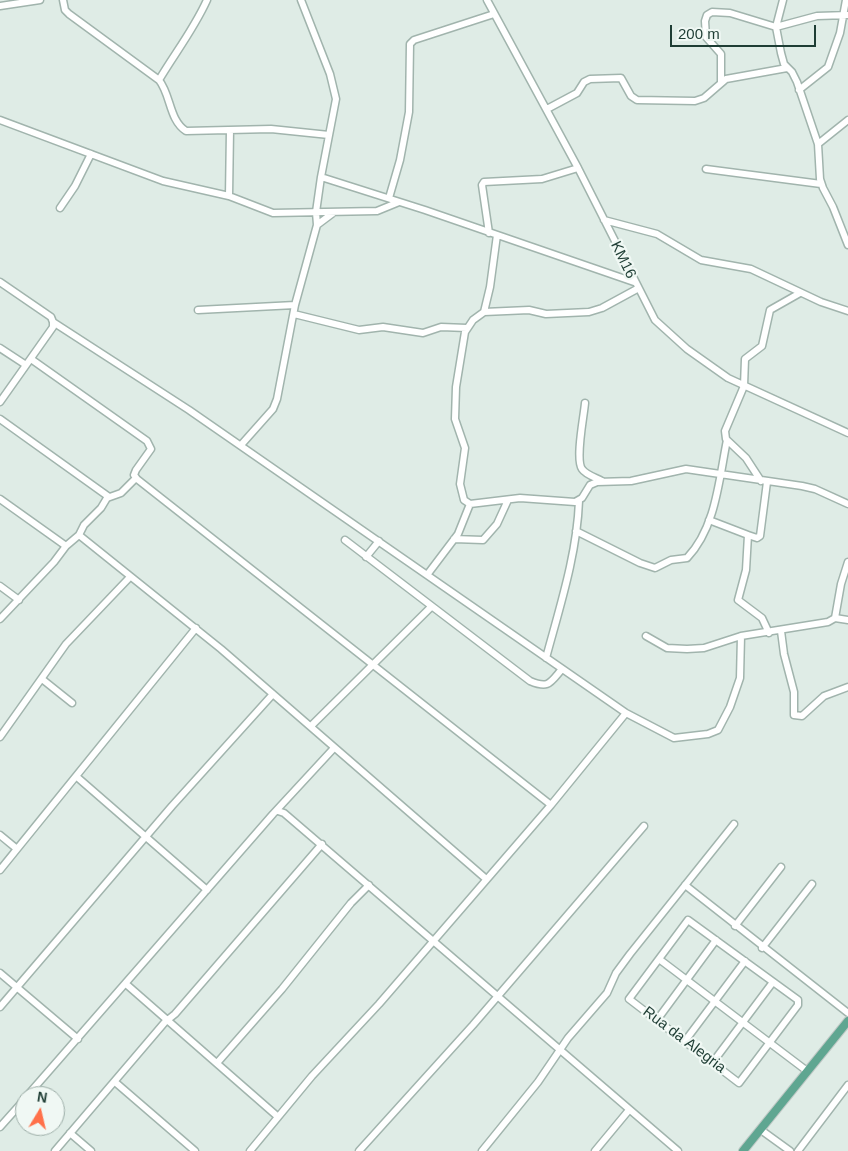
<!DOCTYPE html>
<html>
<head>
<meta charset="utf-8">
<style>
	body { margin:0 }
	#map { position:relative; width:848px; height:1151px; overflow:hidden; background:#dfece6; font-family:Helvetica,sans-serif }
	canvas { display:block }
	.north { position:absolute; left:15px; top:1086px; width:50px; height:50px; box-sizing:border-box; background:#f0f8f4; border:1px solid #9cada7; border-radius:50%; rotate:9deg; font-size:14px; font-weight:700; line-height:20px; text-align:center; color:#1e3d34 }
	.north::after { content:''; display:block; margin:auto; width:18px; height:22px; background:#ff714a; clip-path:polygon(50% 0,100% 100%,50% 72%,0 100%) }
	.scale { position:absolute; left:670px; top:25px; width:146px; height:22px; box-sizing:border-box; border:2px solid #1e3d34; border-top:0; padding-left:6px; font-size:15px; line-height:18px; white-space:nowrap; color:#1e3d34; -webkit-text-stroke:4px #f0f8f4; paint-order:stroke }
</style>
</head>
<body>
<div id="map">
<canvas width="848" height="1151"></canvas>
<div class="north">N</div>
<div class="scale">200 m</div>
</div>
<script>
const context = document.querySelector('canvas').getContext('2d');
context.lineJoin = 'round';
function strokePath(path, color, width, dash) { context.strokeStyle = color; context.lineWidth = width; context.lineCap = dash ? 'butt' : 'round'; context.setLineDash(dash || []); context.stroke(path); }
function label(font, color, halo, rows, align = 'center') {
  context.font = font + ' Helvetica,sans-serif'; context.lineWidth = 4.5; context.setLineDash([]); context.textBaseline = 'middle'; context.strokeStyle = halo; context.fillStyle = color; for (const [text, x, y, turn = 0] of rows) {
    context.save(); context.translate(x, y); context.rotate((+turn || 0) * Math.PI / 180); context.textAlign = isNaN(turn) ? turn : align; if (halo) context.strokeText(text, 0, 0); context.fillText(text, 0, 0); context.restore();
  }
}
const minor = new Path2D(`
	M63 0 65 10 69 14 159 80C171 95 169 120 186 131L271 129 329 135
	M487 0 578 168 655 320 687 349 728 378 848 433
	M783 0 776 27 781 53 784 64 792 72 797 82 818 144 820 179 823 188 833 207 848 245
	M0 6 40 0
	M159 80C175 53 194 29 207 0
	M721 82V54L706 37 705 21 707 15 712 12 730 13 776 27 817 16 848 15
	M799 90 828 67 840 33 846 0
	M547 109 577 93 584 82 590 79 621 78 631 96 637 100 695 101 704 98 726 79 787 68
	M0 120 163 181 229 196 273 213 377 211 399 202
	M818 144 848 120
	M706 169 821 184
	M321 177 425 210 634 282
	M229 196 230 130
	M389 198 400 160 409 112 410 44 414 40 494 14
	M60 208 75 186 91 154
	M604 220 657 234 701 260 751 269 821 302 848 311
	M317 225 333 213
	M489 233 482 185 484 182 542 179 578 168
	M0 282 51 317 53 322 189 410 626 713 674 738 708 734 718 730 730 707 740 678 741 636
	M637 289 602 308 589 312 546 314 529 310 484 312 473 320 465 332 456 387 455 419 465 448 460 484 464 500 470 504 520 498 575 502 582 498 590 485 597 482 631 481 686 469 802 486 815 489 848 504
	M198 310 295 305
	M484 312 490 287 497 235
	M294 314 359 330 383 327 423 333 441 327 467 328
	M0 348 26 365
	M31 359 147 441 151 449 136 470 134 475 137 479 551 805
	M0 402 53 327V322
	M585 403C584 416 575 459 582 469 586 475 597 478 602 481
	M0 419 109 497
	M241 445 273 409 277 399 295 305 317 225 316 212 321 177 336 99 330 74 301 0
	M761 481 746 458 726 439 725 431 744 386 745 359 762 346 770 310 800 293
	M0 499 66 546 79 535 221 649 485 878
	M709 520 748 535 746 570 738 600 762 618 769 633
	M576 531 640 563 655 568 671 560 687 558C716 528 719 479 727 440
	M79 535 84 525 101 508 107 498 121 493 136 478
	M748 535 757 538 760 536 767 482
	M454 539 483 540 497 524 508 500
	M345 540 530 681C549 689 550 683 562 669
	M366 557 379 541
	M427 575 458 534 470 504
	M0 586 19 600
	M835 618 848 620
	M0 619 54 562 66 546
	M781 631 784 654 794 692V715L802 716 824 696 848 687
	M646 636 667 648 687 649 704 648 741 636 828 622 835 618 841 584 848 562
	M546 658C560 606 577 554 579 501
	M42 679 72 703
	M311 726 431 607
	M0 737 66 644 130 577
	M77 777 207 890
	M278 811 284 813 678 1151
	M0 835 17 849
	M0 870 196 628
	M685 885 848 1013
	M688 920 798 1000V1005L739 1083 629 999Z
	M735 926 781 867
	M762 948 812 884
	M659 959 807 1071
	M0 973 78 1039
	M126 984 277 1116
	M0 1007 172 806 273 694
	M657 1020 716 940
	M685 1041 745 961
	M713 1062 773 982
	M217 1063 282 989 351 903 369 885
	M115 1082 195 1151
	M27 1096 273 814 334 748
	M0 1127 25 1099
	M761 1130 790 1151
	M70 1133 91 1151
	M55 1151 165 1022 175 1014 322 844
	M250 1151 312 1076 379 1004 551 805 626 713
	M359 1151 473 1025 644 826
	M482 1151 538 1082 568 1038 607 993 616 973 630 954 734 824
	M595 1151 629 1110
	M798 1151 848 1085`);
const major = new Path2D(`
	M743 1151 848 1021`);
strokePath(minor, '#a1b4ad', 9);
strokePath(major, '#c0c9c6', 10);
strokePath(minor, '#fff', 6);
strokePath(major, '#5fa691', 8);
label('15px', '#1e3d34', '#f0f8f4', [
	["KM16",623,260,64],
	["Rua da Alegria",684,1040,37]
]);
</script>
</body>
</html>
